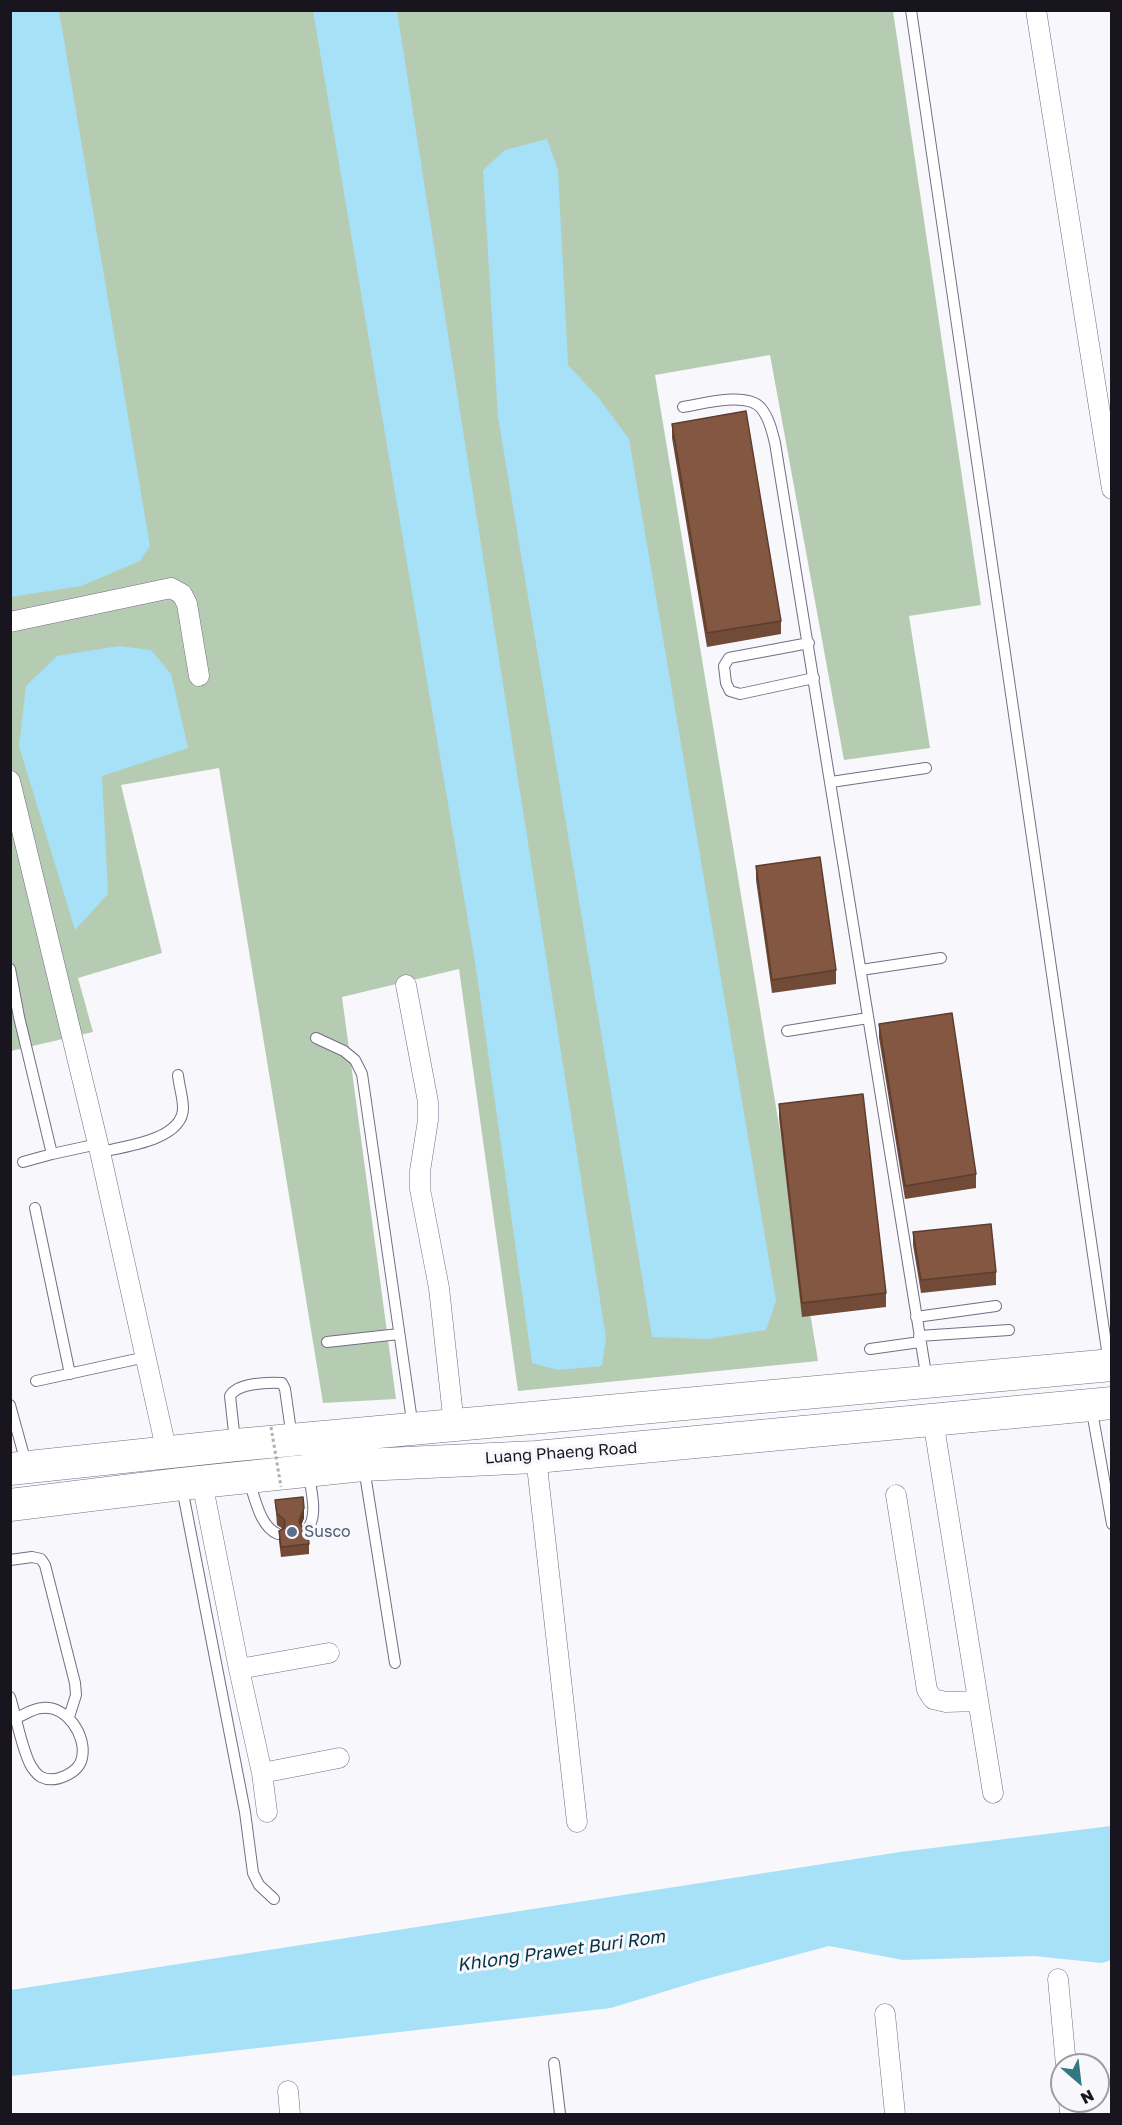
<!DOCTYPE html>
<html>
<head>
<meta charset="utf-8">
<style>
	body { margin:0 }
	#map { position:relative; width:1122px; height:2125px; overflow:hidden; background:#f8f7fc; font-family:"Golos Text",sans-serif }
	canvas { display:block }
	.frame { position:absolute; inset:0; border:12px solid #18151f; pointer-events:none }
	.north { position:absolute; left:1050px; top:2053px; width:60px; height:60px; box-sizing:border-box; background:#f8f7fc; border:2px solid #9e9da4; border-radius:50%; rotate:152deg; font-size:16px; font-weight:700; line-height:24px; text-align:center; color:#18151f }
	.north::after { content:''; display:block; margin:auto; width:21px; height:27px; background:#317981; clip-path:polygon(50% 0,100% 100%,50% 72%,0 100%) }
</style>
</head>
<body>
<div id="map">
<canvas width="1122" height="2125"></canvas>
<div class="frame"></div>
<div class="north">N</div>
</div>
<script>
const context = document.querySelector('canvas').getContext('2d');
context.lineJoin = 'round';
function fill(path, color) { context.fillStyle = color; context.fill(path, 'evenodd'); }
function strokePath(path, color, width, dash) { context.strokeStyle = color; context.lineWidth = width; context.lineCap = dash ? 'butt' : 'round'; context.setLineDash(dash || []); context.stroke(path); }
function label(font, color, halo, rows, align = 'center') {
  context.font = font + ' "Golos Text",sans-serif'; context.lineWidth = 6; context.setLineDash([]); context.textBaseline = 'middle'; context.strokeStyle = halo; context.fillStyle = color; for (const [text, x, y, turn = 0] of rows) {
    context.save(); context.translate(x, y); context.rotate((+turn || 0) * Math.PI / 180); context.textAlign = isNaN(turn) ? turn : align; if (halo) context.strokeText(text, 0, 0); context.fillText(text, 0, 0); context.restore();
  }
}
fill(new Path2D(`
	M10 11H893L981 605 909 616 930 748 844 760 770 355 655 375 818 1361 518 1391 459 969 342 997 396 1399 323 1403 219 768 121 785 162 953 78 978 93 1032 11 1051Z`), '#b6ccb2');
fill(new Path2D(`
	M10 11H59L150 546 140 561 81 586 11 597Z
	M313 11H397L606 1338 602 1366 558 1370 532 1363 476 968Z
	M547 139 558 170 568 365 598 397 629 439 776 1301 766 1330 707 1339 652 1337 498 417 483 170 505 150Z
	M119 646 151 650 171 674 188 748 102 776 108 894 75 930 19 746 26 686 57 656Z
	M1111 1826V1960L1102 1963 1034 1956 903 1960 829 1946 702 1980 611 2008 11 2076V1990L900 1852Z`), '#a6e1f8');
const lane = new Path2D(`
	M911 10 1109 1364
	M683 407C702 404 747 391 761 408 769 418 772 431 775 443L927 1380
	M809 643 729 658 724 666 726 683 730 691 740 694 814 678
	M831 782 926 768
	M10 969 19 1017 52 1154 98 1144
	M861 970 941 958
	M787 1031 868 1018
	M316 1038 344 1051 355 1060 362 1074 413 1428
	M100 1152C123 1147 183 1140 183 1108 183 1097 179 1086 178 1075
	M23 1162 52 1154
	M35 1208 70 1374
	M916 1317 996 1306
	M919 1336 1009 1330
	M327 1342 399 1334
	M870 1349 920 1342
	M36 1381 146 1357
	M10 1405 26 1463
	M1091 1406 1112 1524
	M235 1441 230 1396C237 1383 268 1382 282 1383L285 1389 292 1438
	M364 1468 395 1663
	M249 1481C255 1498 260 1527 278 1534
	M182 1488 245 1812 253 1873 259 1885 274 1899
	M306 1531C319 1517 311 1492 309 1474
	M10 1560 32 1557 41 1559 45 1565 75 1683 76 1695 69 1717
	M10 1697C16 1716 21 1746 30 1764 32 1768 37 1775 41 1777 55 1784 79 1773 82 1758 87 1735 66 1705 42 1708 34 1708 24 1715 16 1718
	M554 2063 560 2114`);
const street = new Path2D(`
	M1036 10 1112 489
	M10 622 171 588 182 594 187 604 199 676
	M10 781 100 1152 167 1453
	M406 985 428 1102V1120L420 1171V1189L439 1288 454 1425
	M933 1420 993 1793
	M536 1457 577 1822
	M202 1482 239 1669 262 1773 267 1812
	M896 1495 927 1690 933 1699 946 1702 978 1701
	M239 1669 329 1653
	M262 1773 339 1758
	M1058 1979 1066 2065
	M885 2014 895 2114
	M288 2091 290 2114
	M1069 2101 1070 2114`);
const primary = new Path2D(`
	M10 1469 236 1445 1112 1365
	M10 1505 181 1484 363 1465 536 1457 1112 1403`);
strokePath(lane, '#746d85', 12);
strokePath(street, '#746d85', 21);
strokePath(primary, '#746d85', 33);
strokePath(lane, '#fff', 10);
strokePath(street, '#fff', 20);
strokePath(primary, '#fff', 32);
strokePath(new Path2D(`
	M271 1427 281 1487`), '#afaeb4', 3, [3, 3]);
fill(new Path2D(`
	M672 424 781 621V634L707 647 672 438Z
	M756 866 836 970V984L772 993 756 880Z
	M879 1024 976 1174V1188L905 1199 879 1038Z
	M779 1104 886 1293V1307L802 1317 779 1118Z
	M913 1232 996 1272V1285L921 1293 913 1245Z
	M275 1500 304 1518 301 1526 309 1544V1554L281 1557 279 1541V1531L283 1529 277 1525Z`), '#714b38');
fill(new Path2D(`
	M304 1508V1518L299 1531V1521Z`), '#5c3d2e');
const building = new Path2D(`
	M746 411 781 621 707 633 672 424Z
	M820 857 836 970 772 980 756 866Z
	M952 1013 976 1174 905 1186 879 1024Z
	M863 1094 886 1293 802 1303 779 1104Z
	M991 1224 996 1272 921 1280 913 1232Z
	M303 1497 304 1508 299 1521 301 1526 307 1528 309 1544 281 1547 279 1531 284 1528 285 1523 284 1519 277 1514 275 1500Z`);
fill(building, '#835741');
strokePath(building, '#5c3d2e', 1.5);
for (const [x, y, r, color] of [
	[292,1532,6,"#5c6f8a"]
]) { const dot = new Path2D(); dot.arc(x, y, r, 0, 2 * Math.PI); context.fillStyle = color; context.fill(dot); strokePath(dot, '#f8f7fc', 2); }
label('16px', '#18151f', '#f8f7fc', [
	["Luang Phaeng Road",561,1453,-4]
]);
label('16px', '#4e5e75', '#f8f7fc', [
	["Susco",304,1532]
], 'left');
label('italic 18px', '#003343', '#f8f7fc', [
	["Khlong Prawet Buri Rom",561,1951,-8]
]);
</script>
</body>
</html>
